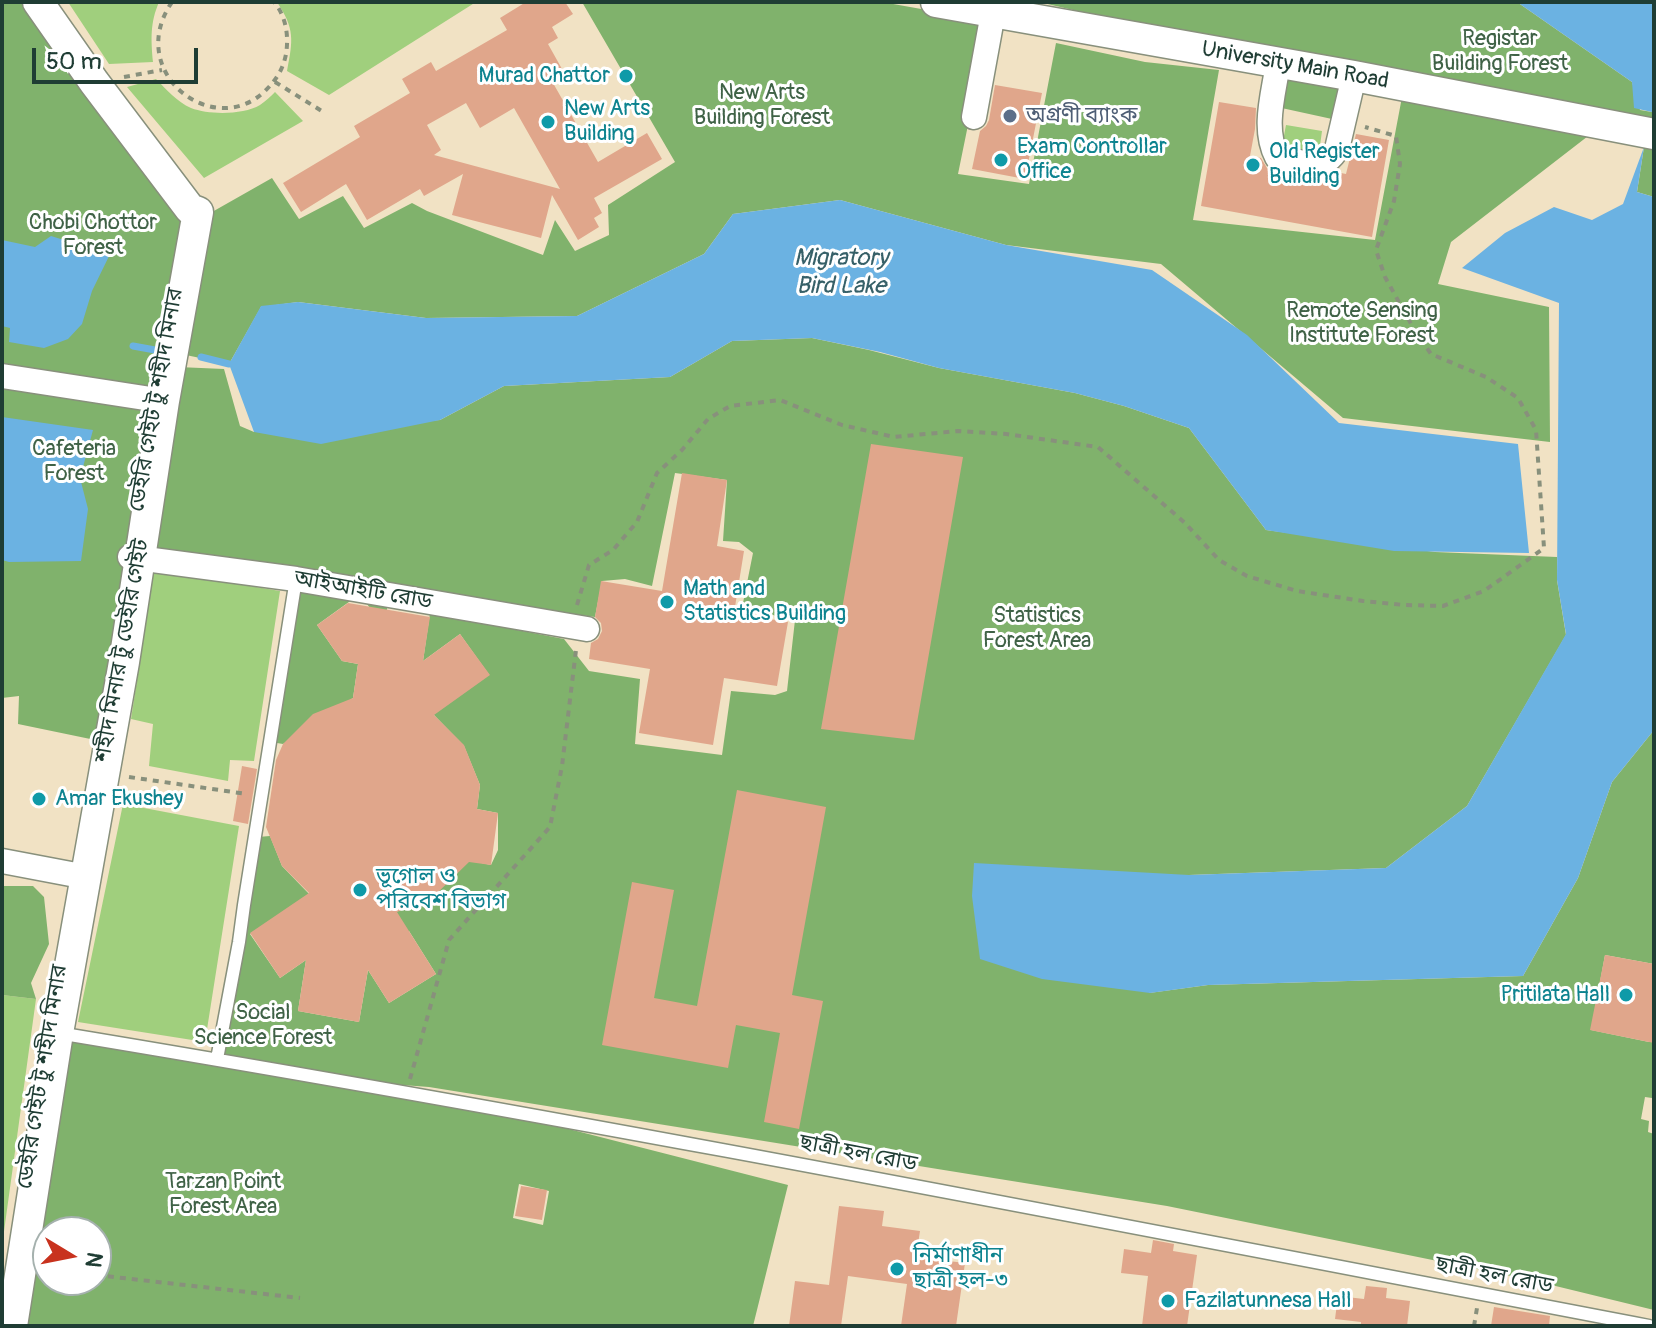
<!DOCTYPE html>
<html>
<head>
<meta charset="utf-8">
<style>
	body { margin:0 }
	#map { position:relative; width:1656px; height:1328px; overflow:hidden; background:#f1e2c4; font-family:Pangolin,sans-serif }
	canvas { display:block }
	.frame { position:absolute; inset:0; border:4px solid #1f3d34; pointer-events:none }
	.north { position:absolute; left:32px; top:1216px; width:80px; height:80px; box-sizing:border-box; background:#fff; border:2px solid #a5b1ae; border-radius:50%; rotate:100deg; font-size:22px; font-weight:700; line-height:32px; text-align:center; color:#1f3d34 }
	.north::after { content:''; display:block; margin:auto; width:28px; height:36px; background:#c8321e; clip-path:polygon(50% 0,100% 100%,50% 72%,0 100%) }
	.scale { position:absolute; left:32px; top:48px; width:166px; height:36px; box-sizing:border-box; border:4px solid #1f3d34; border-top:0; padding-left:10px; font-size:24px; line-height:28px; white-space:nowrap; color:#1f3d34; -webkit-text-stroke:6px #fff; paint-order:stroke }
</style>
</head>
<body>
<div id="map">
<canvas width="1656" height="1328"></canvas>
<div class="frame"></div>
<div class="north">N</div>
<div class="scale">50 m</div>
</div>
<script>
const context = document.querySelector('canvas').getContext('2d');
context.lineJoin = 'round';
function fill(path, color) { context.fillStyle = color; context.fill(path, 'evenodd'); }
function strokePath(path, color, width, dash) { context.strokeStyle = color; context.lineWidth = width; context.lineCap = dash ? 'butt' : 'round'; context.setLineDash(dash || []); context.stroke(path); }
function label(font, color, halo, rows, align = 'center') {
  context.font = font + ' Pangolin,"Noto Sans Bengali",sans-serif'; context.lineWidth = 6; context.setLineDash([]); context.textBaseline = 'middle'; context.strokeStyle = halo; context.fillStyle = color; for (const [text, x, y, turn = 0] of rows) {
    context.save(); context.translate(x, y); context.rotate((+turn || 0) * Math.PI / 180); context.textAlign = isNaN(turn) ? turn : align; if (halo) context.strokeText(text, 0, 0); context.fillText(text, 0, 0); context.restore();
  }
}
fill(new Path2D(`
	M68 2H159C150 23 151 39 153 62L109 64Z
	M277 2H476L329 95 287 71C293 40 295 29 277 2Z
	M156 79C166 89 177 102 191 108 209 115 243 115 260 105 266 101 271 96 275 92L303 121 204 178 127 87Z
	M1286 125 1322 131 1319 153 1282 146Z
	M154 570 280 591 254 761 230 760 228 781 149 766 153 724 131 719Z
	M123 804 239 826 205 1042 78 1022Z
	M2 995 36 999 2 1246Z`), '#a0cf7d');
fill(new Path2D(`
	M2 2H38L190 209 100 741 18 724 19 696 2 698Z
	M582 2H882L983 20 968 125 958 174 1029 184 1056 43 1145 62 1219 70 1193 220 1375 240 1402 97 1592 133 1451 242 1438 284 1549 307 1550 442 1343 418 1161 264 1006 245 840 200 733 214 704 254 577 316 426 318 298 302 261 307 229 364 181 354 205 216 272 178 299 219 343 196 364 228 412 203 427 211 543 255 555 220 575 251 609 235 608 205 675 162Z
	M1039 2H1517L1632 82 1640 110 1652 112 1654 108V134L1354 76Z
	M1285 69 1340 81 1332 119 1277 107Z
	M1654 143V197L1637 192 1644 147Z
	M812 338 869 350 939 368 1075 393 1124 406 1189 428 1266 530 1435 552 1557 557V580L1566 635 1467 806 1386 868 1189 875 1149 993 1208 985 1523 976 1578 878 1612 782 1654 730V964L1605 955 1591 1030 1649 1042 1654 1026V1089L1652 1098 1645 1097 1641 1119 1649 1121 1648 1132 1654 1134V1310L1531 1280 1167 1206 429 1087 376 1083 220 1056 258 837 270 836 282 866 311 896 250 934 280 978 306 960 298 1011 359 1022 368 970 389 1003 436 974 409 931 371 955 393 913 433 897 467 860 491 865 498 850V813L477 809 480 785 464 746 434 715 415 707 489 675 460 634 423 661 430 613 564 639 589 671 640 679 635 744 722 755 731 691 775 695 787 691 795 620 742 608 753 553 739 542 723 541 727 480 675 473 652 586 625 579 602 581 595 617 479 601 152 552 178 367 224 369 240 426 254 432 440 420 504 386 670 377 732 341Z
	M299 580 389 596 384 628 360 594 317 625 342 661 358 664 353 698 283 744 271 742Z
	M2 886H33L44 897 49 944 31 983 36 999 2 995Z
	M58 1034 561 1127 788 1185 753 1326H13ZM519 1184 549 1191 543 1225 513 1218ZM48 1232H96V1280H48Z`), '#80b26c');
fill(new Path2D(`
	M1517 2H1654V108L1652 112 1634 108 1632 82Z
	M1644 147 1637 192 1654 197V730L1612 782 1578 878 1523 976 1208 985 1150 993 1042 979 980 959 972 896 974 863 1189 875 1386 868 1467 806 1566 634 1557 580 1559 303 1462 268 1505 233 1554 207 1592 220 1623 204Z
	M840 200 1006 245 1152 270 1247 335 1339 423 1518 444 1529 553 1394 551 1266 530 1189 428 1124 406 1075 393 939 368 880 352 812 338 732 341 670 377 504 386 440 420 321 444 254 432 229 364 261 306 298 302 426 318 577 316 704 254 733 214Z
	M51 236 80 245 112 250 92 291 82 324 68 339 44 348 9 342 10 328 2 326V240L35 247Z
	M2 417 93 430 80 478 88 509 81 561 9 562 2 560Z`), '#6bb2e2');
strokePath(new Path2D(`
	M133 346 155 350
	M201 357 229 364`), '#6bb2e2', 7);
fill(new Path2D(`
	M526 2H565L573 14 552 27 558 38 548 44 562 69 549 76 598 162 647 133 662 159 594 198 602 213 594 218 599 227 578 240 552 195 541 238 452 215 463 174 424 196 420 189 367 220 346 184 301 212 283 183 360 137 354 126 410 93 402 79 431 62 436 71 507 30 500 18ZM466 103 480 128 514 108 560 189 434 155 441 150 427 125Z
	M995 85 1042 93 1025 179 972 169 980 131 986 126 989 120Z
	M1219 102 1256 108 1255 129 1250 156 1261 158 1267 168 1273 171 1299 177 1318 179 1336 172 1346 174 1356 134 1389 140 1372 237 1201 206Z
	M871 444 963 457 914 740 821 729Z
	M682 473 727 480 717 546 744 551 734 613 788 622 777 686 724 678 713 745 639 733 650 669 589 659 591 643 598 639 602 631 601 623 595 617 601 581 662 591Z
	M348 603 430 617 423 661 460 634 490 675 434 715 464 745 480 785 477 809 498 813 491 865 469 862 433 897 397 912 436 974 389 1003 368 970 359 1022 298 1011 306 960 280 978 250 933 309 893 282 866 266 827 276 760 283 744 313 714 353 698 358 664 342 661 317 625Z
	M242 766 257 769 248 824 233 821Z
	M737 790 826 807 792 995 823 1001 799 1129 764 1122 780 1033 736 1025 728 1068 602 1045 632 882 674 890 654 998 697 1006Z
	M1605 955 1654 964V1043L1590 1030Z
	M521 1186 547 1190 542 1220 515 1216Z
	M839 1206 884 1211 882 1226 920 1231 916 1257 965 1263 956 1326H901L907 1284 848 1276 841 1326H789L795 1281 829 1285Z
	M1153 1240 1174 1244 1173 1251 1197 1255 1187 1326H1142L1148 1276 1121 1273 1124 1249 1151 1253Z
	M1366 1286 1387 1288 1386 1298 1410 1301 1407 1326H1361V1322L1335 1319 1338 1296 1364 1299Z
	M1494 1307 1550 1316 1549 1326H1491Z`), '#e0a68b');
const service = new Path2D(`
	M58 1033C590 1121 1119 1225 1649 1326
	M217 1059 239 942 244 905 296 579`);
const minor = new Path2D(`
	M1278 63C1274 93 1262 128 1277 157 1299 161 1323 174 1337 149L1354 76
	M974 117 993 13
	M2 376 164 401
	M130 557 296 579 587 629
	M2 861 76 875 85 879`);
const tertiary = new Path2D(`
	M936 2 1354 76 1654 134
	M12 1326 58 1033 124 662 164 401 198 212 190 209 94 82 38 2`);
strokePath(service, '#88907c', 15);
strokePath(minor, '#88907c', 27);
strokePath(tertiary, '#88907c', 33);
strokePath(new Path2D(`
	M172 2C124 72 213 141 265 91 276 80 283 70 286 54 289 36 286 16 274 2
	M124 77 162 70
	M275 82 325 113
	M577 605 589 565 613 550 637 522 657 473 682 450 708 419 730 406 780 400 842 425 894 437 958 431 1006 434 1098 447 1185 523 1219 560 1247 576 1297 591 1363 601 1404 605 1443 606 1484 591 1544 548 1536 430 1518 398 1486 377 1431 354 1415 331 1385 277 1376 250 1394 201 1400 164 1396 136 1365 127
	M129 777 247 794
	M410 1079 449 940 550 827 562 766 576 650
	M96 1275 300 1298
	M1474 1326 1477 1308`), '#88907c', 4, [6, 6]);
strokePath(service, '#fff', 12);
strokePath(minor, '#fff', 24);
strokePath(tertiary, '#fff', 30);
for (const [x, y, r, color] of [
	[626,76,8,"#0f9aa8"],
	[1010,116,8,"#5c6f8a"],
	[548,122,8,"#0f9aa8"],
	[1001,160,8,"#0f9aa8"],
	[1253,165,8,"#0f9aa8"],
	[667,602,8,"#0f9aa8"],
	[39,799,8,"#0f9aa8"],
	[360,890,8,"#0f9aa8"],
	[1626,995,8,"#0f9aa8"],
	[897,1269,8,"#0f9aa8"],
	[1168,1301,8,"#0f9aa8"]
]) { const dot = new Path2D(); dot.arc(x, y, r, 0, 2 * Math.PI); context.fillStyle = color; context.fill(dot); strokePath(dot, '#fff', 3); }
label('22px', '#3f6246', '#fff', [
	["Registar",1500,39],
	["Building Forest",1500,64],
	["New Arts",762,93],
	["Building Forest",762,118],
	["Chobi Chottor",93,223],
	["Forest",93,248],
	["Remote Sensing",1362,311],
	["Institute Forest",1362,336],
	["Cafeteria",74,449],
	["Forest",74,474],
	["Statistics",1037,616],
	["Forest Area",1037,641],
	["Social",263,1013],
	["Science Forest",263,1038],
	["Tarzan Point",223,1182],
	["Forest Area",223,1207]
]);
label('22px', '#1f3d34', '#fff', [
	["University Main Road",1295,66,10],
	["ডেইরি গেইট টু শহীদ মিনার",157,400,-80],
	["আইআইটি রোড",363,591,10],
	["শহীদ মিনার টু ডেইরি গেইট",123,651,-80],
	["ডেইরি গেইট টু শহীদ মিনার",43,1077,-81],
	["ছাত্রী হল রোড",858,1154,11],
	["ছাত্রী হল রোড",1494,1276,11]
]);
label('22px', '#0d838f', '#fff', [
	["Murad Chattor",610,76,"right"],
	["New Arts",564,109],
	["Building",564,134],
	["Exam Controllar",1017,147],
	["Office",1017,172],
	["Old Register",1269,152],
	["Building",1269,177],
	["Math and",683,589],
	["Statistics Building",683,614],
	["Amar Ekushey",55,799],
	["ভূগোল ও",376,877],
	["পরিবেশ বিভাগ",376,902],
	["Pritilata Hall",1610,995,"right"],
	["নির্মাণাধীন",913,1256],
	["ছাত্রী হল-৩",913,1281],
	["Fazilatunnesa Hall",1184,1301]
], 'left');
label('22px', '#4e5e75', '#fff', [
	["অগ্রণী ব্যাংক",1026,116]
], 'left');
label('italic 24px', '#366068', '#fff', [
	["Migratory",841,259],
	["Bird Lake",841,287]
]);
</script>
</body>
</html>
